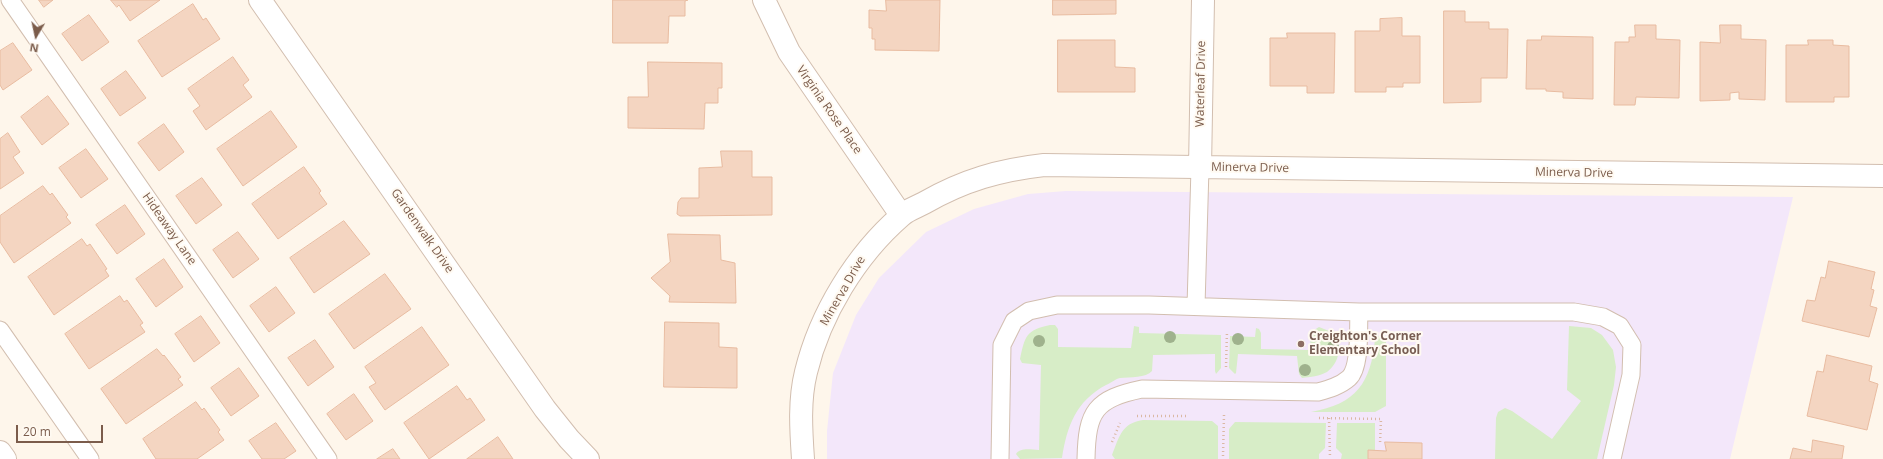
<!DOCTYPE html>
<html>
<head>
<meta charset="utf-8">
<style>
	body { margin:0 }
	#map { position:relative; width:1883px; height:459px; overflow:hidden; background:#fef6eb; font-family:"Open Sans",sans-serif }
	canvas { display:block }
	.north { position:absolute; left:16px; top:16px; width:40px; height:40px; -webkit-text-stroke:3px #fffaf2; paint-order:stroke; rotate:189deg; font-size:11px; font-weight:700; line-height:16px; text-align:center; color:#7b5c4b }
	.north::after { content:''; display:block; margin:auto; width:14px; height:18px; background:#7b5c4b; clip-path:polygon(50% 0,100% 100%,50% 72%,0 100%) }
	.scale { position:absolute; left:16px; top:425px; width:87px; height:18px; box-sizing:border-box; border:2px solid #7b5c4b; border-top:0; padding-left:5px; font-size:12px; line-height:14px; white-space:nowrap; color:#7b5c4b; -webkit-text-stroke:3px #fffaf2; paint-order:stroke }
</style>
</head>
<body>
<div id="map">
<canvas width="1883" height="459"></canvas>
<div class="north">N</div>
<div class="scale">20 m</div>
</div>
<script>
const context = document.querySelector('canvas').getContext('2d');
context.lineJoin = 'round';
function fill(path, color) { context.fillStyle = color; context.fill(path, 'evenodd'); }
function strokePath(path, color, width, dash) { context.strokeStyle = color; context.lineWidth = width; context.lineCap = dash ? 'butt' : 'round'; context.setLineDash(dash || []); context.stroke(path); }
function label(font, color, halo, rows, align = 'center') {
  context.font = font + ' "Open Sans",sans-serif'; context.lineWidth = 4; context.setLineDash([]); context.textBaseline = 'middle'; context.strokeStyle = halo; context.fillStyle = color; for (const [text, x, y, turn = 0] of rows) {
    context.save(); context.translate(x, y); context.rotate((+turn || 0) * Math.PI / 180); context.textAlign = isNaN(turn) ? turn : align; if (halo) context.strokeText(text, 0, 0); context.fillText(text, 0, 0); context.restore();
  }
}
fill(new Path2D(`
	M1066 191 1793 197 1730 459H827V431L833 373 856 315 879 278 926 232 974 209 1028 194Z`), '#f3e7fa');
fill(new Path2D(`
	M1050 325H1055L1058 329V347L1131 348 1134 326 1139 327V333L1221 335V368L1216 374 1215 371V354L1153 355 1152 371C1146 378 1130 377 1120 378 1115 379 1111 383 1106 385 1076 401 1067 426 1062 458L1020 459 1016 454C1021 447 1031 450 1039 450L1041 365 1022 363 1020 359C1025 336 1026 330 1050 325Z
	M1569 326 1591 328 1602 335 1613 350 1616 367 1614 385 1597 459H1495L1496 418 1498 412 1505 408 1512 411 1552 439 1581 401 1567 390Z
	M1319 327 1334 333C1342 346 1340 362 1327 372 1320 376 1310 377 1302 378L1299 374 1297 356 1238 354 1236 373 1235 374 1229 368 1230 336 1255 337 1256 328 1259 329 1261 333V349L1310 350 1311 332Z
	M1378 336H1384L1386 340V406L1375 412H1311C1356 404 1371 383 1375 339Z
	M1143 420 1212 421 1218 426V459H1115L1112 455C1119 438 1121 423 1143 420Z
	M1235 422 1326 423 1325 448 1319 454V459H1229V429Z
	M1337 423H1375V451L1368 459H1341L1342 454 1336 448Z`), '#d7edc7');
const building = new Path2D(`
	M39 0H53L44 7Z
	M111 0H160L130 21 119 5 117 7Z
	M613 0H688L685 1V16H669L668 43H613Z
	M886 0H940L939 51 875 50V39H872V28H869V10L886 11Z
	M1053 0H1116V14L1053 15Z
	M193 4 203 20 206 18 220 39 162 77 138 41Z
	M1444 11H1465V22H1489V29H1508L1507 78H1481V102L1444 103Z
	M89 15 109 42 82 61 62 34Z
	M1402 18V36H1420V83H1403V87H1386V92H1355V31H1380V19Z
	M1635 25H1656V39L1680 40 1679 98 1636 97 1635 105H1614L1615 42H1629V37H1635Z
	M1720 25H1741V39L1766 40 1765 100 1739 99V92L1730 93V100L1700 101V42L1720 43Z
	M1287 33H1335L1334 93H1307V86H1270V38H1287Z
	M1542 36 1593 37V99L1563 98V92L1546 91V89H1526L1527 40H1541Z
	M1058 40H1115V67L1135 68V92H1058Z
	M1808 40H1833V45L1849 46V97H1834V102H1786V45H1808Z
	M13 43 32 70 3 90 0 85V51Z
	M233 57 249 80 243 85 252 97 206 130 193 111 200 106 188 89Z
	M648 62 722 63V88H718V103H705L704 129 628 128V97H648Z
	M126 71 146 98 120 116 101 89Z
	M48 96 69 124 42 145 21 117Z
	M271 111 297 147 243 186 217 149Z
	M164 124 184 152 159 171 138 143Z
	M8 133 20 152 13 157 24 173 0 189V139Z
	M86 149 108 179 81 198 59 168Z
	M721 151H752V177H772V215L680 216 677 214 678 202 681 198H699V168L722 167Z
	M304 167 321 191 319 193 327 204 278 239 252 204Z
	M202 178 222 205 196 224 176 196Z
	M43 186 50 195 52 193 68 215 66 217 71 223 14 263 0 242V216Z
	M125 205 145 234 117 254 96 225Z
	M344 221 370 254 314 293 290 258Z
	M238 232 259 259 233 278 213 250Z
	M668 234 720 235 721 260 735 263 736 303 669 302 670 296 651 278 670 262Z
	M82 239 87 246 90 244 107 269 105 270 109 276 54 315 28 277Z
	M164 259 183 287 156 307 136 279Z
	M1829 261 1875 272 1871 289 1874 290 1870 306 1877 308 1869 337 1802 321 1807 300 1815 301 1821 277 1825 278Z
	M385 274 411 309 354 349 329 314Z
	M276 287 295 313 269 332 250 306Z
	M120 296 124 302 127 300 143 323 140 325 145 332 89 369 65 334Z
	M201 316 220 343 194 362 175 334Z
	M665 322 719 323V347L737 348V388L664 387Z
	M422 327 449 365 385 410 369 387 376 383 365 367Z
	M315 340 334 367 308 386 288 358Z
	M157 349 163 356 164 355 181 377 178 379 183 385 126 424 101 389Z
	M1827 355 1872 366 1869 381 1878 384 1867 430 1807 416 1817 371 1823 372Z
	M239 368 259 396 231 416 211 388Z
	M457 386 467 400 470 398 485 420 429 459 404 423Z
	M354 394 373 421 346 440 327 414Z
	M196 402 202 410 204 408 220 430 218 432 224 440 197 459H156L143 439Z
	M276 423 296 451 284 459H262L249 441Z
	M498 437 513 459H467Z
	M1813 440 1844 446 1842 459H1790L1793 448 1811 452Z
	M1385 442 1422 443V459H1368V450L1386 451Z
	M393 449 400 459H377Z`);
fill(building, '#f4d5c1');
strokePath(building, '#e8bba0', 1);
const service = new Path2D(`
	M10 0 328 459
	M1196 306 1200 168
	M0 330 90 459
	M1000 459 1002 345 1014 321 1029 311 1057 305H1149L1359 312H1574L1603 317 1620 326 1632 345 1631 375 1612 459
	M1086 459C1087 411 1095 399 1142 389L1318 392C1329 389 1340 386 1349 378 1361 367 1358 327 1359 312`);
const minor = new Path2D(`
	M260 0 545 409 569 439 588 459
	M764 0 789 52 901 215
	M1200 168 1203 0
	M803 459C801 430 799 400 806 372 820 314 856 255 901 216 907 210 917 207 924 203 964 180 1000 170 1044 165L1883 176`);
const tertiary = new Path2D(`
	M0 452 5 459`);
strokePath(service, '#d2beaf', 19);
strokePath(minor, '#d2beaf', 24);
strokePath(tertiary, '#d2beaf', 24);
strokePath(new Path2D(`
	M1226 367 1227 331
	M1137 416H1188
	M1319 418 1381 419 1380 444
	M1329 418 1330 457
	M1112 442 1120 423
	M1223 456 1224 415`), '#dbb8a3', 2.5, [1, 3]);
strokePath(service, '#fff', 17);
strokePath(minor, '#fff', 22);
strokePath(tertiary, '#fff', 22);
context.fillStyle = '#9fb28d';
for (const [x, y] of [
	[1170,337],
	[1238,339],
	[1039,341],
	[1333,347],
	[1305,370]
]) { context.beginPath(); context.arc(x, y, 6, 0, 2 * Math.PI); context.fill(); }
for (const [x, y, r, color] of [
	[1301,344,4,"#8d6e63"]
]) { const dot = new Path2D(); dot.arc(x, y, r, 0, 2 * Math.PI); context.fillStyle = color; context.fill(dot); strokePath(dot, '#fffaf2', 1.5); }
label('12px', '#7b5c4b', '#fffaf2', [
	["Waterleaf Drive",1201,84,-89],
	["Virginia Rose Place",829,110,55],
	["Minerva Drive",1250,168,1],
	["Minerva Drive",1574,173,1],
	["Hideaway Lane",169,229,55],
	["Gardenwalk Drive",422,231,55],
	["Minerva Drive",843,291,-60]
]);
label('bold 12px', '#785e54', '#fffaf2', [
	["Creighton's Corner",1309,337],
	["Elementary School",1309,351]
], 'left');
</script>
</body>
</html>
